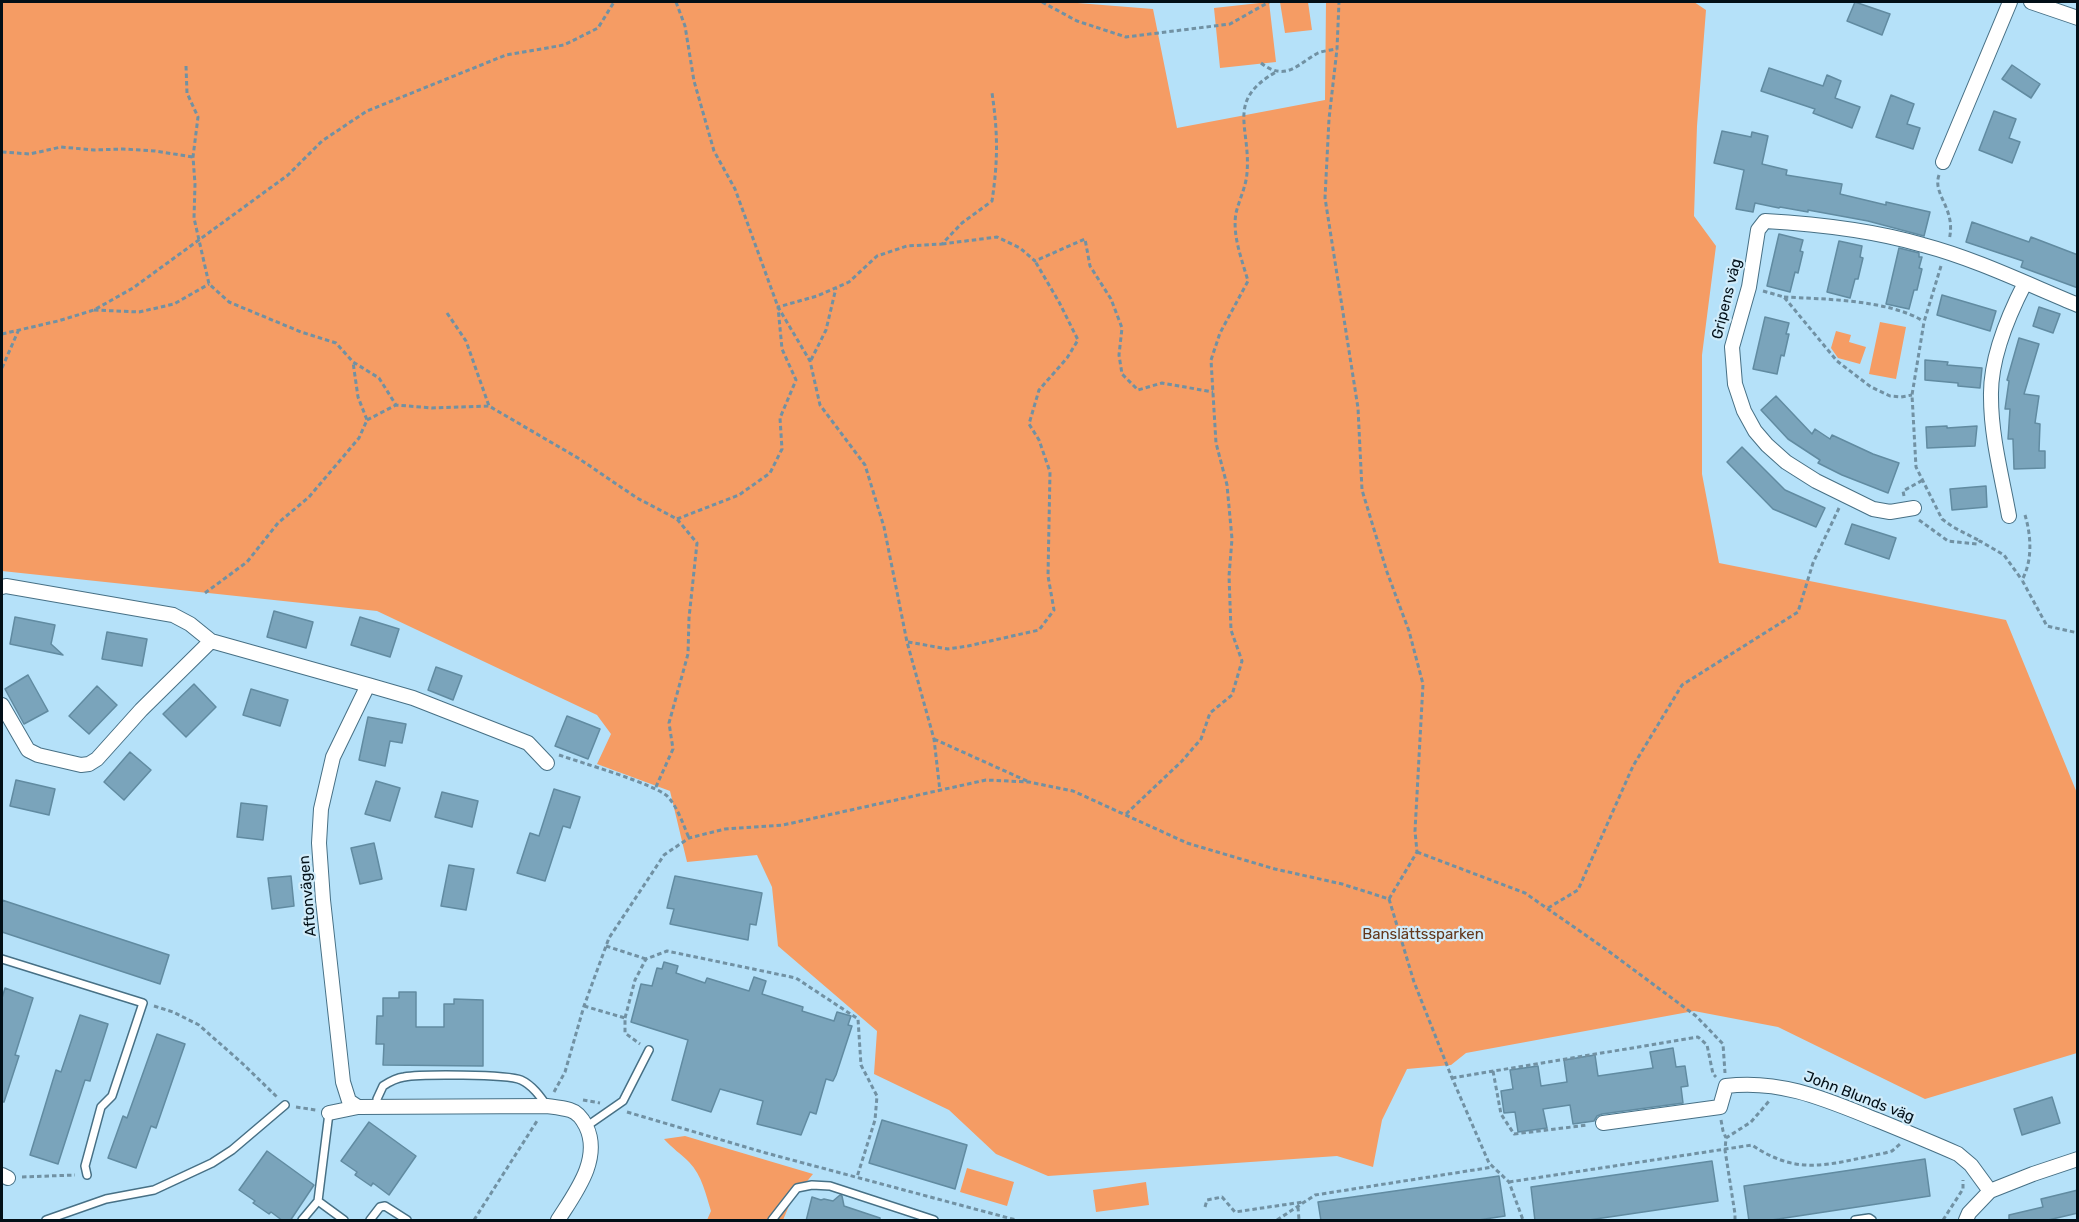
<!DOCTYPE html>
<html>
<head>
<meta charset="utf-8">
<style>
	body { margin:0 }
	#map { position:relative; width:2079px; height:1222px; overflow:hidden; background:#b5e1f9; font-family:Rubik,sans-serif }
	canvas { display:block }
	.frame { position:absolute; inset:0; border:3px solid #020f17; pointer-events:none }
</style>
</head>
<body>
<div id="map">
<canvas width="2079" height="1222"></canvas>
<div class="frame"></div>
</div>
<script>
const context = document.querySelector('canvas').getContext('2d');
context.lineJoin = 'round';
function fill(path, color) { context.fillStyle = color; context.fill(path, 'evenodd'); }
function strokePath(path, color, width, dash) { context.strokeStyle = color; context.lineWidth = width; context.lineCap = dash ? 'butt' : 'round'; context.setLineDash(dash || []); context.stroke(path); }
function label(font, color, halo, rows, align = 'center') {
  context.font = font + ' Rubik,sans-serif'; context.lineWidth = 4.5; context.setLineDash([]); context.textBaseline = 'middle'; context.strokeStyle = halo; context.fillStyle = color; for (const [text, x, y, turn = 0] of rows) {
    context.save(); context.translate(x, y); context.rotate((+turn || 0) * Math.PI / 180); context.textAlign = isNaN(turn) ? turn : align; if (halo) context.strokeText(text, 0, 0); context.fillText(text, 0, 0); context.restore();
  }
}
fill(new Path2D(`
	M2 2H1065L1153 9 1177 128 1325 100 1326 2H1694L1706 10 1697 126 1694 216 1716 246 1702 355V474L1719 563 2006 620 2077 793V1053L1925 1099 1778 1027 1694 1011 1466 1053 1451 1065 1407 1069 1382 1120 1373 1167 1337 1156 1048 1176 996 1154 949 1110 874 1074 877 1031 778 946 772 887 757 855 687 862 670 791 597 764 611 734 597 715 377 611 2 571Z
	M1269 2 1276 62 1220 68 1214 8Z
	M1280 2H1308L1312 30 1285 33Z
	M1880 322 1906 327 1896 379 1869 374Z
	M1836 331 1851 335 1849 342 1866 347 1860 364 1838 358 1831 348Z
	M685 1136 813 1174 791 1201 783 1220H707L711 1211C706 1195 702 1175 689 1162 681 1154 672 1148 664 1139Z
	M967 1168 1014 1182 1007 1206 960 1192Z
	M1146 1182 1149 1205 1096 1212 1093 1190Z`), '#f59c64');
const building = new Path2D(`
	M1855 2 1890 14 1882 35 1847 21Z
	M2012 65 2040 84 2031 98 2002 79Z
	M1769 68 1823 86 1827 75 1841 81 1835 98 1860 107 1852 128 1813 113 1815 109 1761 91Z
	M1891 95 1914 104 1907 124 1920 128 1913 149 1876 137Z
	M1994 111 2016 119 2009 138 2020 142 2012 163 1979 150Z
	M1722 131 1751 137 1752 132 1768 136 1762 164 1787 170 1786 175 1842 184 1840 194 1886 205V202L1930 212 1924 236 1868 221 1808 210V212L1780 207 1779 208 1755 203 1753 212 1736 209 1744 170 1714 163Z
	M1972 222 2029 242 2031 237 2078 255V288L2021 267 2023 261 1966 242Z
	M1779 234 1803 240 1800 251 1803 252 1798 273 1795 272 1790 292 1767 286Z
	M1839 241 1862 246 1860 257 1863 258 1858 279H1855L1850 298 1827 292Z
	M1899 248 1919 253V257H1922L1919 268 1922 269 1917 290H1914L1909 309 1886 304Z
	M1942 295 1996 311 1990 331 1937 315Z
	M2039 307 2060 314 2053 333 2033 326Z
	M1765 317 1789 323 1786 334H1789L1784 356 1781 355 1777 374 1753 369Z
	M2019 338 2039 344 2024 394 2039 396 2035 423 2040 424 2039 451H2045V468L2014 469 2013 439H2008L2010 409H2005L2009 381 2007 380Z
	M1925 360 1948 362 1947 365 1982 368 1980 388 1958 386V383L1925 380Z
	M1776 396 1812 434 1815 429 1830 439 1832 435 1873 454 1899 463 1888 493 1842 475 1818 463 1820 460 1788 439 1761 410Z
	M1947 426V428L1977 426 1975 446 1927 448 1926 427Z
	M1742 447 1785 490 1825 508 1816 527 1773 509 1727 462Z
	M1986 486 1987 507 1952 510 1950 489Z
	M1852 524 1896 538 1889 559 1845 544Z
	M274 611 313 622 306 648 267 637Z
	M15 617 55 625 51 644 63 655 10 644Z
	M360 617 399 629 390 657 351 645Z
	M107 632 147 639 142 666 102 659Z
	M436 667 462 676 453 700 428 690Z
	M28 675 48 711 24 724 5 689Z
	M194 684 216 707 186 737 163 714Z
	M97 686 117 705 89 734 69 716Z
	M251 689 288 700 280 726 243 715Z
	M567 716 600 729 588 759 555 746Z
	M368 717 406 724 402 743 390 741 385 766 359 760Z
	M130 752 151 770 124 800 104 782Z
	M16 780 55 789 49 815 10 806Z
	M376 781 400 788 390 821 365 814Z
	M554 789 580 797 570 828 563 826 545 881 517 873 530 833 539 836Z
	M442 792 478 801 472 827 435 817Z
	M241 803 267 806 263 840 237 837Z
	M374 843 382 879 360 884 351 848Z
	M449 865 474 869 466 910 441 906Z
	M291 876 294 906 272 909 268 878Z
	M675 876 762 893 756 925 750 924 748 940 670 924 674 909 667 908Z
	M2 900 169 955 160 984 2 932Z
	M664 962 678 966 676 973 705 983 707 978 749 991 754 977 766 981 762 994 803 1007 802 1011 834 1021 837 1012 851 1016 848 1025 852 1026 836 1075 833 1081 826 1079 816 1114 810 1112 801 1135 757 1124 763 1101 720 1089 711 1112 672 1100 688 1040 631 1022 641 984 652 986 657 968 662 969Z
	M5 988 33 998 15 1055 19 1056 4 1102H2V998Z
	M399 992H416V1027H444V1004H454V999L483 1000V1066L383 1065 384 1044H376L377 1016H383V998H399Z
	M80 1015 108 1024 90 1081 85 1080 58 1164 30 1155 56 1070 61 1072Z
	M157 1034 185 1044 156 1128 151 1126 136 1168 108 1158 123 1116 127 1118Z
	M1673 1048 1676 1067 1685 1066 1688 1086 1681 1087 1683 1103 1602 1114 1597 1116 1594 1121 1573 1124 1570 1105 1543 1109 1547 1128 1518 1132 1515 1112 1504 1113 1501 1091 1513 1089 1510 1070 1538 1066 1541 1086 1567 1082 1564 1060 1595 1055 1598 1076 1653 1068 1650 1052Z
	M2052 1097 2060 1123 2022 1135 2014 1109Z
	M882 1120 967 1145 955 1189 869 1163Z
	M369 1122 416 1156 389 1195 373 1183 371 1186 355 1175 357 1172 341 1161Z
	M267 1151 314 1185 290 1221H283L271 1212 269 1214 253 1203 255 1201 239 1190Z
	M1925 1159 1930 1196 1765 1221H1749L1744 1186Z
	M1712 1161 1718 1201 1582 1221H1535L1531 1187Z
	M1499 1176 1505 1216 1472 1221H1321L1318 1202Z
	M2078 1190V1213L2044 1221H2009V1215L2043 1207 2041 1199Z
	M840 1195 842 1196 844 1206 880 1218V1221H806L812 1197 821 1200 824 1199 833 1201Z`);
fill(building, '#7aa4bb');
strokePath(building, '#618ba1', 1.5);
const service = new Path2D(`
	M2 959 143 1003 112 1096 101 1107 85 1166 87 1175
	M378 1108 377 1099 383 1086C389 1082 396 1078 404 1077 420 1074 507 1074 521 1080 532 1085 540 1096 547 1106
	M587 1126 623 1101 649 1050
	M318 1201 344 1220
	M46 1220 106 1199 154 1190 212 1163 232 1150 285 1105
	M302 1220 318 1201 329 1113
	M370 1220 380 1207 385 1206 407 1220
	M772 1220 797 1188 812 1185 830 1186 934 1220
	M1855 1220 1869 1218 1872 1220`);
const minor = new Path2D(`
	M2031 2 2078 18
	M1943 162 2010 2
	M1914 508 1890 512 1873 509 1816 481 1786 462 1767 445 1755 431 1744 411 1735 384 1732 347 1749 287 1758 230 1765 221C1818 224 1872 230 1923 245 1976 259 2027 284 2078 305
	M2009 516C2002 477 1991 437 1991 397 1990 360 2008 316 2025 283
	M2 587 6 586 173 615 190 624 211 641 368 685 333 757 321 809 319 843 323 900 343 1082 349 1101 358 1107
	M368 685 413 698 528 743 547 763
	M2 705 28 750 38 755 81 765 89 764 97 759 141 710 211 641
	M329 1113 358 1107 547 1106C554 1107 563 1108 570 1110 577 1112 583 1120 586 1126 602 1159 575 1193 558 1220
	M1603 1123 1720 1107 1726 1086C1781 1079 1827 1100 1877 1120 1904 1131 1931 1142 1958 1154L1971 1165 1990 1191
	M2 1175 8 1178
	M1966 1220 1969 1213 1990 1191 2033 1174 2078 1159`);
strokePath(service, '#477085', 10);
strokePath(minor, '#477085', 16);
strokePath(new Path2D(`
	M676 2 685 26 694 81 714 151 735 189 778 307 810 361 820 405 865 465 884 527 907 642 934 739 940 791
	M1042 2 1077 21 1126 37 1230 24 1269 2
	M1261 63C1286 82 1296 65 1318 53 1323 51 1331 50 1337 49
	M186 66 187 93 198 117 193 157 195 184 194 218 209 284 229 302 301 332 336 343 353 362 379 378 396 405 432 408 489 406 578 458 637 498 677 519 697 543 689 618 688 654 669 723 673 749 655 789
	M2 152 30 154 61 147 94 150 123 149 155 151 193 157
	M1939 175C1932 195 1957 209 1949 240
	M942 244 997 237 1020 248 1035 261 1085 239 1090 266 1111 299 1122 328 1119 355 1122 374 1138 390 1162 383 1213 392
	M1941 266 1924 322 1912 395 1916 467 1942 519 1953 527 1980 541
	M1763 291 1784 297 1837 361 1871 387 1890 396 1901 397 1912 395
	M1784 297C1825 299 1889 300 1923 321
	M94 310 139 312 174 304 209 284
	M447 313 466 341 489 406
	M2 334 58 321 94 310 133 288 288 175 322 141 367 111 506 55 564 45 598 28 614 2
	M811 360 826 330 836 288
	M2 368 19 329
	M367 420 396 405
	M1904 496 1903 491 1923 480
	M2025 515C2031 535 2033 560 2022 580L2047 626 2078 633
	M677 519 739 495 770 473 782 449 780 418 796 380 782 349 778 307 817 296 849 282 877 256 907 246 942 244 962 223 992 201C998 161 998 133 992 93
	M1919 520 1948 541 1977 544 1980 541 2004 555 2022 580
	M205 593 247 562 278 523 309 497 359 438 367 420 358 397 353 362
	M908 642 948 649 968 646 1039 630 1054 610 1048 576 1050 472 1039 440 1029 424 1039 390 1067 358 1078 340 1059 302 1035 261
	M934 739 1027 781
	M559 755C579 762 658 785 668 797 678 808 683 824 689 838
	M1126 814 1182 761 1201 739 1210 713 1232 695 1242 661 1231 630 1229 576 1232 539 1227 485 1216 443 1211 360 1220 333 1248 281C1242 260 1232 235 1236 213 1239 200 1246 187 1247 173 1251 127 1225 101 1276 72
	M1417 852 1525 893 1607 950 1696 1016 1723 1044 1725 1073
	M1389 899 1414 982 1452 1078 1489 1163 1509 1182 1523 1220
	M1548 908 1578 890 1633 766 1682 685 1798 612 1813 563 1839 508
	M606 946 646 959
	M154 1006 173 1012 199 1025 243 1064 277 1097
	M584 1006 625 1018V1033L640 1044
	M625 1018 635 980 646 959 667 951 796 978 858 1019 861 1065 877 1096 875 1120 857 1177
	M1493 1071 1501 1114 1514 1134 1588 1125
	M1452 1078 1698 1037 1707 1045 1713 1074 1716 1077
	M554 1092 565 1072 584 1006 609 938 664 855 689 838 725 829 783 825 986 780 1029 782 1073 791 1187 843 1275 869 1342 884 1389 899 1417 852 1415 831 1423 684 1409 631 1387 572 1362 490 1358 408 1325 198 1329 119 1337 49 1339 2
	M583 1100 600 1103
	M296 1107 316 1110
	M627 1112 766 1153 1016 1220
	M1721 1120 1723 1131 1726 1138
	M22 1177 75 1175
	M1509 1182 1752 1145C1800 1178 1832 1163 1885 1153L1892 1151 1900 1144
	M1205 1207 1207 1200 1222 1197 1235 1212 1303 1202
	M1298 1207 1299 1220
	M474 1220 537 1121
	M1277 1220 1315 1195 1493 1167
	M1735 1220V1214L1725 1150 1726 1138 1751 1122 1770 1100
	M1943 1220 1963 1189V1180`), '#7191a3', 3, [4.5, 3]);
strokePath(service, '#fff', 7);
strokePath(minor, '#fff', 14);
label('15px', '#020f17', '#d1ecfa', [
	["Gripens väg",1727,299,-76],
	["Aftonvägen",308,896,-95],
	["John Blunds väg",1859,1097,21]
]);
label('15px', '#63371a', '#d1ecfa', [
	["Banslättssparken",1423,935]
]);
</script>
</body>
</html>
